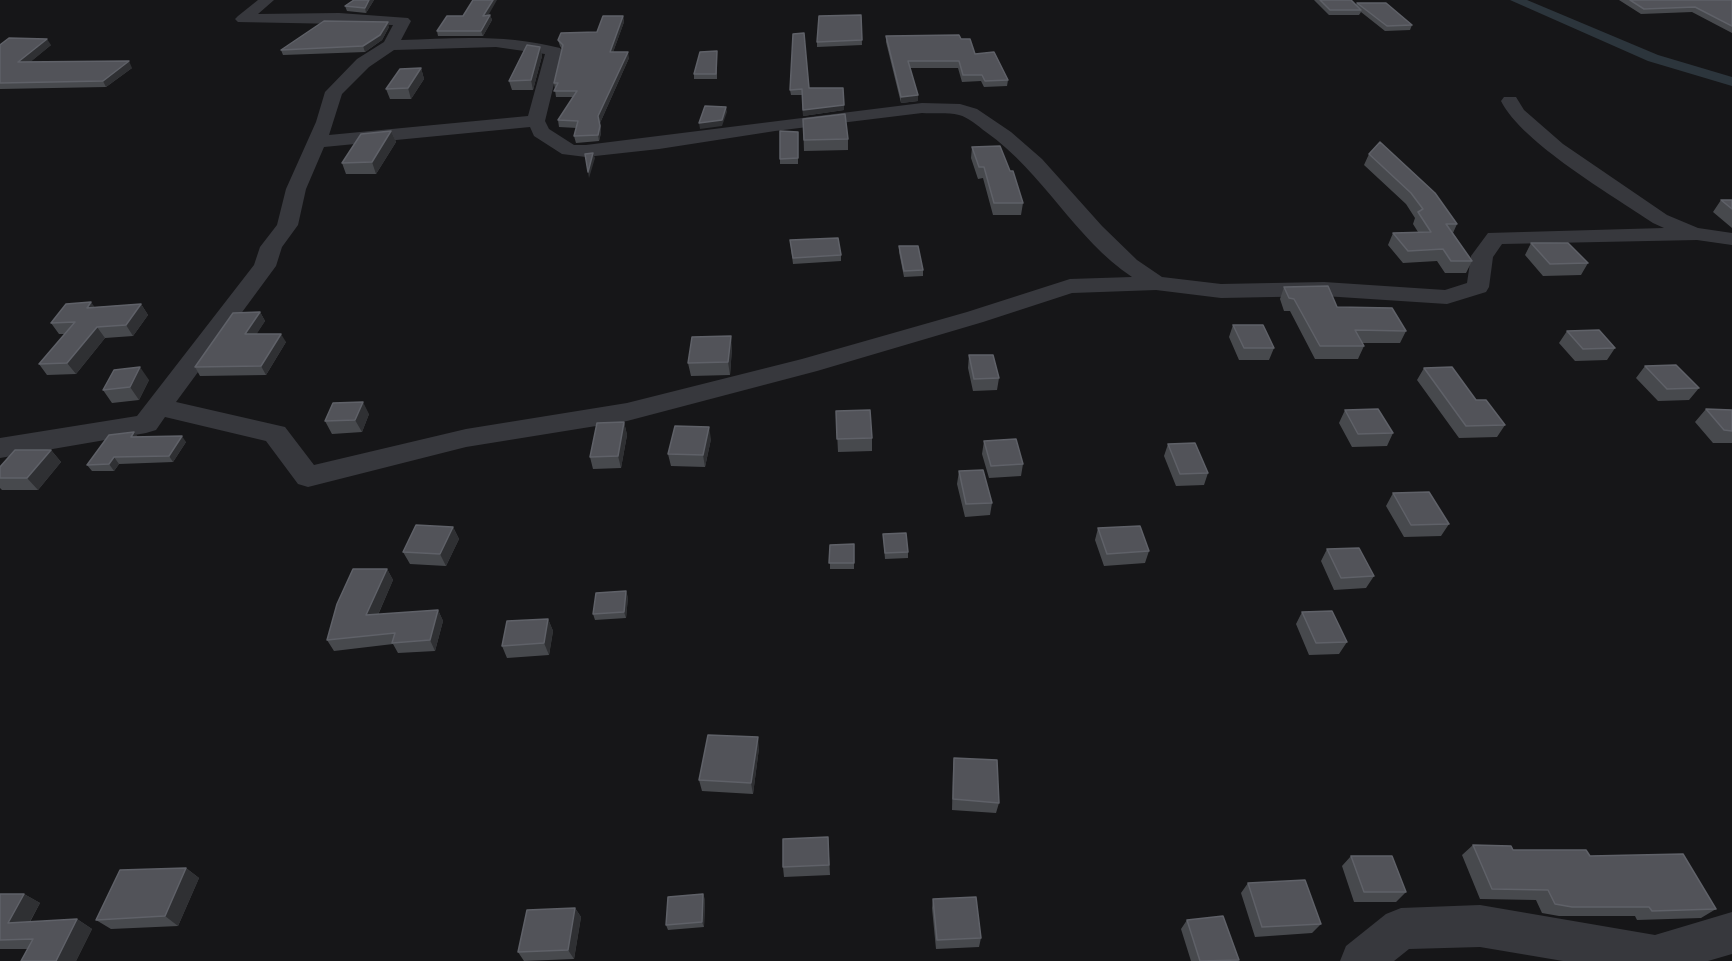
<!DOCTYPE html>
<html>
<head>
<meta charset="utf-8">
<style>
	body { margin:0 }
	canvas { display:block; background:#161618 }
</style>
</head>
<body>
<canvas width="1732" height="961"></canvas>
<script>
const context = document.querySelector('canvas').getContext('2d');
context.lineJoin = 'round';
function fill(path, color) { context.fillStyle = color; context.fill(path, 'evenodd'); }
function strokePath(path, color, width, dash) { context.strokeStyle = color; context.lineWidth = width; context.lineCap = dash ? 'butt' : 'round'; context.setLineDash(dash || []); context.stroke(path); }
fill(new Path2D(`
	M1510 0H1527L1658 55 1732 77V86L1648 61Z`), '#2c353c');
fill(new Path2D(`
	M258 0H274L258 14 339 13 408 18 411 21 401 40C455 38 507 34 560 48L562 51 545 121 549 129 574 145H586L922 103 960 104 977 109 1011 132 1042 159 1102 226 1137 260 1162 277 1221 284 1324 282 1445 290 1467 283 1471 256 1488 233 1664 228 1653 223C1612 195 1522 143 1501 101L1504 97H1516L1524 110 1563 144 1667 215 1698 228 1732 233V245L1697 240 1502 244 1493 257 1489 287 1486 292 1447 304 1324 296 1221 298 1156 290 1072 293 983 322 817 371 627 421 466 447 308 487 298 484 266 441 165 417 156 430 146 433 0 458V438L137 416 254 265 260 247 277 225 286 189 316 122 325 92 357 59 384 42 393 25 238 22 235 19 238 16ZM496 47 545 54 528 116 329 135 342 94 369 67 394 50ZM922 113C934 114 947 112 959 115 968 117 978 126 986 132 1043 172 1075 239 1132 277L1070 279 967 312 802 359 627 403 466 429 314 465 285 427 176 402 276 266 282 247 298 225 306 189 324 147 530 127 534 136 562 154 586 157 659 149 775 131Z
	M1480 905 1655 935 1732 912V954L1708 961H1563L1480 947 1409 949 1394 961H1340L1346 946 1386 914 1401 908Z`), '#37383d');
fill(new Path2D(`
	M354 0H374L366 13 347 11 345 6Z
	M1314 0H1351L1356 5 1357 3 1412 25 1410 30 1385 31 1361 12 1359 15H1329Z
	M1619 0H1732V33L1692 12 1641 14Z
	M490 15 492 20 483 36H438L437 31Z
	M861 15 862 45 817 47V42Z
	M623 16 624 22 613 52 629 58 600 123 601 133 599 141 576 143 574 136 577 128 559 127 558 120 573 97H556L554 83 562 49 560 46 558 40 597 32Z
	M389 27 382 40 365 52 283 55 281 50Z
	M886 36 961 39 975 54 1008 80 1007 86 984 87 981 81 962 82 958 68H910L918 101 901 103 886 42Z
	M0 45H51L30 62 132 68 106 87 0 89Z
	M540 47 542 56 533 90H512L509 81Z
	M717 51V79H694V74Z
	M421 68 424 79 411 99H390L386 89Z
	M809 88 844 110 803 116 802 95H791L790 90Z
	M803 119 848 139V150L804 151Z
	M391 131 396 142 376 174H346L342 163Z
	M798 132V164H780V159Z
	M972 147 1023 203 1021 215H993L983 178 978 179 971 158Z
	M1369 154 1457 224 1453 233 1472 261 1466 273H1445L1437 261 1403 263 1388 245 1393 233 1418 232 1413 224 1415 218 1406 204 1364 165Z
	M1721 200H1732V228L1713 212Z
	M790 240 841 255V261L793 264Z
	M1531 243 1588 263 1581 275 1543 276 1525 255Z
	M899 246 923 270V276L904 277 899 252Z
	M1284 287 1337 307 1406 331 1400 343H1362L1364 346 1358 359H1315L1290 311H1284L1280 299Z
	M141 304 148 315 133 336 105 338 76 374 47 375 39 364 65 334H59L51 323 95 307Z
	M260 312 265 321 256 334 286 342 266 375 200 376 195 367Z
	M1233 325 1274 348 1269 360H1239L1229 337Z
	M1567 331 1615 348 1607 360 1575 361 1559 343Z
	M732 348 730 375 691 376 688 363Z
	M969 355 999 378 997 390 973 391 968 368Z
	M1645 366 1699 388 1689 400 1658 401 1636 378Z
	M1424 368 1476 400 1505 425 1497 437 1459 438 1417 380Z
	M149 380 139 400 112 403 103 390Z
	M1706 409 1732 410V443H1713L1695 422Z
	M1345 410 1393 433 1387 446 1352 447 1339 423Z
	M836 411 872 438V451L838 452Z
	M369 414 362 432 332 434 325 421Z
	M624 422 627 435 621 468 593 469 590 457Z
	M138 437 186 442 173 462 119 464 114 471H92L87 465Z
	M711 439 705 467 671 466 668 454Z
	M984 441 1023 464 1021 476 989 478 982 454Z
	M1168 444 1208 473 1204 485 1176 486 1164 456Z
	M51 450 61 462 38 490H2L0 488V467Z
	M959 471 992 503 990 515 965 517 957 484Z
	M1393 493 1449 524 1441 536 1404 537 1386 506Z
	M453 527 459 539 446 566 410 564 403 552Z
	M1098 528 1149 551 1145 563 1104 566 1095 540Z
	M883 534 908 552V558L885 559Z
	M854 544V569H830V545Z
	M1327 549 1374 576 1366 588 1334 590 1321 561Z
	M387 569 393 580 378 615 438 610 443 621 435 651 398 653 393 644 334 651 327 640Z
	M628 597 626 618 595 620 593 614Z
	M1302 612 1347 642 1339 654 1309 655 1296 624Z
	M548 619 553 631 549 655 507 658 502 646Z
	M759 748 753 794 702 791 699 780Z
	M954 758 999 803 996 813 952 810 953 769Z
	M828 837 830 875 784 877 783 867Z
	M1473 845 1513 850 1590 856 1716 909 1701 918 1637 920 1635 916H1559L1542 913 1536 900 1480 899 1462 855Z
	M1351 856 1406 892 1396 902H1354L1342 866Z
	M186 868 199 878 178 926 111 929 96 920Z
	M1248 883 1321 924 1312 933 1255 937 1241 893Z
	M0 894H24L40 903 30 922 77 919 92 929 76 961H21L28 949H0Z
	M705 899 704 927 668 930 666 925Z
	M933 899 981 938 979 947 936 949 932 908Z
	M575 908 581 917 574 959 524 961 518 952Z
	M1187 920 1239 960 1238 961H1191L1181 929Z`), '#47494d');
fill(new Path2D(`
	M369 0H374L366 13 365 8Z
	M493 0H497L485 21 483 16Z
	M490 15 492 20 483 36 481 31Z
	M623 16 624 22 611 58 610 52Z
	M388 22 389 27 382 40 365 52 363 46Z
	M47 39 51 45 22 69 18 62Z
	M540 47 542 56 533 90 531 80Z
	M628 52 629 58 600 123 601 133 599 141 598 135V116Z
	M129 61 132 68 106 87 103 81Z
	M421 68 424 79 411 99 408 88Z
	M918 95V101L901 103V97Z
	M844 105V110L803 116V110Z
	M726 107 727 112 722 126 700 129 699 123Z
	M391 131 396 142 376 174 372 162Z
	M593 153 595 158 589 178 588 172Z
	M91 302 99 313 87 308Z
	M141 304 148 315 133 336 126 325Z
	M260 312 265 321 251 343 245 334Z
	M97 327 105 338 76 374 67 363Z
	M281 334 286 342 266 375 261 366Z
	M731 336 732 348 730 375 728 362Z
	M140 367 149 380 139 400 130 387Z
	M363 402 369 414 362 432 355 420Z
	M624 422 627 435 621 468 618 456Z
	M709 427 711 439 705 467 703 455Z
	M134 432 139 438 131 437Z
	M182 436 186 442 173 462 169 456Z
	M51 450 61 462 38 490 27 478Z
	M114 457 119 464 114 471 109 464Z
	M453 527 459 539 446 566 440 554Z
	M387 569 393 580 373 626 366 615Z
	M626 591 628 597 626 618 624 612Z
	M438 610 443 621 435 651 430 640Z
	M548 619 553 631 549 655 544 643Z
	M758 737 759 748 753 794 751 783Z
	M186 868 199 878 178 926 165 916Z
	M24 894 40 903 24 932 8 923Z
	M703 894 705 899 704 927 702 922Z
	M575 908 581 917 574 959 568 950Z
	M77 919 92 929 76 961H56Z`), '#2f3033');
const building = new Path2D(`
	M354 0H369L365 8 345 6Z
	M473 0H493L483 16 490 15 481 31H437L447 16H463Z
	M1320 0H1351L1361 10H1330Z
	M1630 0H1732V26L1695 7 1644 9Z
	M1357 3H1386L1412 25 1387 26Z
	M861 15 862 40 817 42 819 16Z
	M603 16H623L610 52H628L598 116 600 126 598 135 574 136 578 121 558 120 577 91H554L558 83H554L563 45 558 40 561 33 597 32Z
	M324 21 388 22 380 35 363 46 281 50Z
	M804 33 809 88H843L844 105 803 110 802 89 790 90 793 34Z
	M959 35 961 39H970L975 54 994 52 1008 80 985 81 982 75H963L959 61H908L918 95 901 97 886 36Z
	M9 38 47 39 18 62 129 61 103 81 0 83V45Z
	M527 45 540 47 531 80 509 81Z
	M717 51 716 74H694L700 52Z
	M421 68 408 88 386 89 400 69Z
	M705 106 726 107 722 120 699 123Z
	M845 114 848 139 804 140 803 119Z
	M391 131 372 162 342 163 361 134Z
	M780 131 798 132V158L780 159Z
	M1380 142 1435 193 1457 224H1446L1472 261H1451L1443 249 1408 251 1393 233 1431 232 1418 212 1423 209 1411 193 1369 154Z
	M1000 146 1010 171H1013L1023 203H994L984 167H979L972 147Z
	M593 153 588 172 585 154Z
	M1721 200H1732V209Z
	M838 238 841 255 793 258 790 240Z
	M1531 243H1568L1588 263 1550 264Z
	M899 246H918L923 270 904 271Z
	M1328 286 1337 307 1392 308 1406 331 1355 330 1364 346H1320L1294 299 1289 298 1284 287Z
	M91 302 87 308 141 304 126 325 97 327 67 363 39 364 75 322 51 323 66 304Z
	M260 312 245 334H281L261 366 195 367 233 313Z
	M1233 325H1263L1274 348H1244Z
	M1599 330 1615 348 1583 349 1567 331Z
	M731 336 728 362 688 363 692 337Z
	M969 355H993L999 378 974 379Z
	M1676 365 1699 388 1667 389 1645 366Z
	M140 367 130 387 103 390 114 370Z
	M1452 367 1476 400H1486L1505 425 1466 426 1424 368Z
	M363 402 355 420 325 421 333 403Z
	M1378 409 1393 433 1358 434 1345 410Z
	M1706 409 1732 410V431L1724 430Z
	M870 410 872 438 837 439 836 411Z
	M624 422 618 456 590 457 597 423Z
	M675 426 709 427 703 455 668 454Z
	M134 432 131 437 182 436 169 456 114 457 109 464 87 465 109 435Z
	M1016 439 1023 464 991 466 984 441Z
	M1195 443 1208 473 1180 474 1168 444Z
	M15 450H51L27 478H0V467Z
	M983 470 992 503 966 504 959 471Z
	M1429 492 1449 524 1411 525 1393 493Z
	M416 525 453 527 440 554 403 552Z
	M1140 526 1149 551 1107 554 1098 528Z
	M906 533 908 552 885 553 883 534Z
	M854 544V563H829L830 545Z
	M1359 548 1374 576 1341 578 1327 549Z
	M353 569H387L366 615 438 610 430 640 392 643 395 633 327 640 337 604Z
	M626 591 624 612 593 614 596 593Z
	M1332 611 1347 642 1316 643 1302 612Z
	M548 619 544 643 502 646 507 621Z
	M708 735 758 737 751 783 699 780Z
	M954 758 997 760 999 803 953 799Z
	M828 837 829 865 783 867V839Z
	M1473 845 1511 846 1513 850H1586L1590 856 1683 854 1716 909 1652 911 1649 907H1572L1555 904 1548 890 1492 889Z
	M1351 856H1392L1406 892H1364Z
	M186 868 165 916 96 920 120 870Z
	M1305 880 1321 924 1262 927 1248 883Z
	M0 894H24L8 923 77 919 56 961H21L33 939 0 940Z
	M703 894 702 922 666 925 668 897Z
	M976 897 981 938 937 940 933 899Z
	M575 908 568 950 518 952 527 910Z
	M1223 916 1239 960 1200 961 1187 920Z`);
fill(building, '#525359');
strokePath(building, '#5f6168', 1.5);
</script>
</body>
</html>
